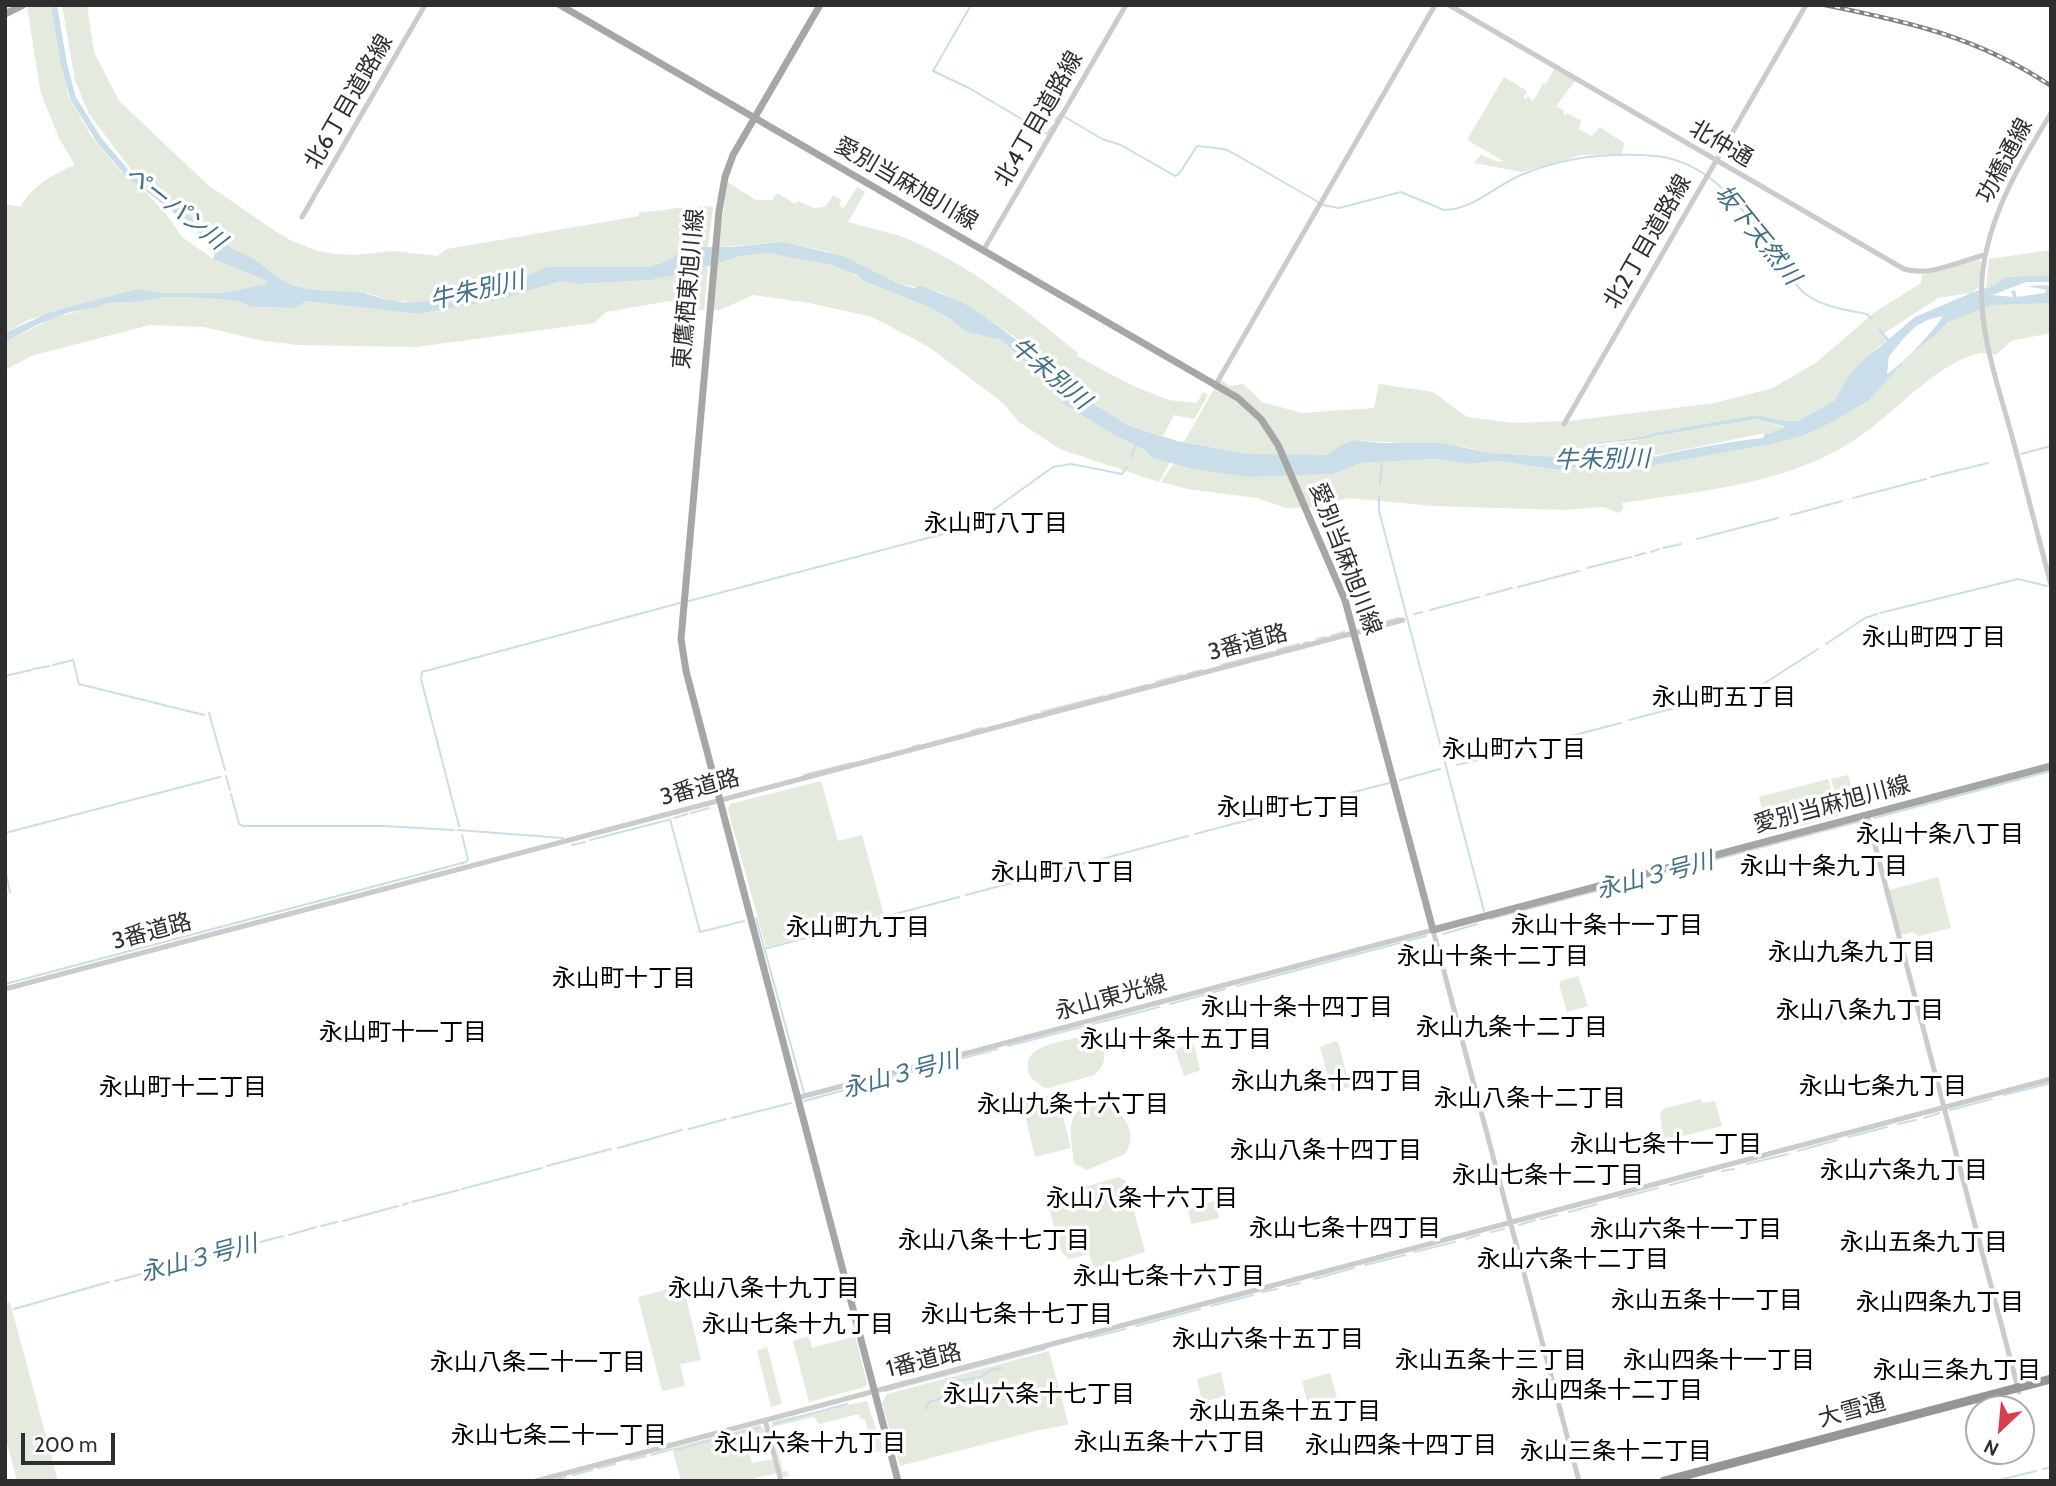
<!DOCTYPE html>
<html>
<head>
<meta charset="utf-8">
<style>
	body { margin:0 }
	#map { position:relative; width:2056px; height:1486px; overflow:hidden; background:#fff; font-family:Cabin,sans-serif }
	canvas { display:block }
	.frame { position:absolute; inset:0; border:7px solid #2e2e2e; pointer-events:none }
	.north { position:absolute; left:1965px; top:1395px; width:70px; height:70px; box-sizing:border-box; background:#fff; border:2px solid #ababab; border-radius:50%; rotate:206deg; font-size:19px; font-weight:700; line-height:28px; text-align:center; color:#2e2e2e }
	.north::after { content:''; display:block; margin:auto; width:24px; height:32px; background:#d73e4e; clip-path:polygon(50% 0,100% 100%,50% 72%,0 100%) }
	.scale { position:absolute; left:21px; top:1433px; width:94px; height:32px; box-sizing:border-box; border:4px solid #2e2e2e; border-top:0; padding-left:9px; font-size:21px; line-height:24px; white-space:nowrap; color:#2e2e2e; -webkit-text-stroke:5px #fff; paint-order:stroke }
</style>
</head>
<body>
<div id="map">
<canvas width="2056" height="1486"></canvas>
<div class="frame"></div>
<div class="north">N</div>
<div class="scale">200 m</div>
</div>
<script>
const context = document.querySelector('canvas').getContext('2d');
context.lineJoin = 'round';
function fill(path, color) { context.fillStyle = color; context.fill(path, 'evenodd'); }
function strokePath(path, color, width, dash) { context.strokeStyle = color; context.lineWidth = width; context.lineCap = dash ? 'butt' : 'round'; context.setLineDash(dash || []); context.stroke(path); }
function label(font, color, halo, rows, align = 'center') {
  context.font = font + ' Cabin,"Noto Sans JP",sans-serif'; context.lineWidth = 7; context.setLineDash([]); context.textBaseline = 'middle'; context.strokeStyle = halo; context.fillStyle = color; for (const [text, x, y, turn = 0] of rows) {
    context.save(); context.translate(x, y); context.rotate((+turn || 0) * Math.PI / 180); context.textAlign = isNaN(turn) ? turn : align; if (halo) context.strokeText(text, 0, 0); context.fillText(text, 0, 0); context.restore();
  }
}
fill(new Path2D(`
	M30 5H51L68 96 92 137 121 172 135 181 167 215 182 237 213 259 267 281V284L222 293H162L135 289 28 320 5 333V204L21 207C30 187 56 172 75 165L59 138 41 94 27 7Z
	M62 5H87L94 52 119 101 208 185 275 231 290 240 317 251 334 254 355 255 393 251 437 256 447 249 639 216V212C664 212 689 204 713 207L708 247H686C675 258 662 264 647 267H547L524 277 481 284 476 289 449 297 414 303 405 301 394 302 368 293 310 290 287 283 241 252 227 253 216 249 180 217 161 191 133 172 89 114 75 81Z
	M1554 69 1575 81 1556 106 1564 111 1563 114 1566 115 1567 113 1582 121 1578 129 1592 136 1600 127 1625 144 1621 154 1581 155 1522 172 1474 163 1481 155 1499 162 1504 161 1467 140 1504 77 1527 91 1523 97 1526 99 1528 96 1533 102 1543 83 1546 84Z
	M727 182 756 200H772L777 193 795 204 798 201 814 208 825 207 833 195 841 200 839 206 844 208 857 187 865 192 848 222C867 228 887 231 905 238 972 265 1023 309 1078 353L1077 356 1133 386 1169 400 1197 403 1203 392 1208 395 1194 419 1174 415 1163 436 1127 425 1105 412 1071 390 1060 374 1013 336 983 315 939 292 897 283 844 256 821 250 782 242 719 247Z
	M2051 250V275L2007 277 1997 285 1986 288 1989 259Z
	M769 253C798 257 839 260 862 280L931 308 949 318 967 332 1001 340 1029 365 1064 403 1114 435 1145 450 1152 458 1170 462 1159 482 1060 449 1019 422 1003 403 929 347 872 317 810 303 753 295 720 310H710L715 264 741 256Z
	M1979 259 1981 262 1979 287 1971 293 1938 298 1883 334 1887 341 1878 347 1846 380 1834 401 1798 421H1786L1756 415 1658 432 1641 437 1608 441 1585 447 1571 456 1558 457 1491 453 1464 447 1354 440 1341 445 1327 455H1268L1249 454 1184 442 1220 379 1230 386 1243 384 1262 402 1302 413 1374 408 1379 384 1433 392 1467 417 1514 423 1569 421 1714 403 1773 388 1817 362 1875 312 1921 283 1922 275Z
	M708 267 704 310 692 309 669 301 606 312 594 323 416 347 297 345 259 340 204 327 150 325 31 356 5 370V342L54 318 107 303 138 302 164 297H189L239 301 250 307 296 308 306 301 417 314 498 300 561 281 577 284 651 280Z
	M2051 303V333L2011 341 1996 355C1991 354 1985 352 1980 353 1939 362 1899 408 1866 432 1795 484 1707 490 1622 503L1623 509 1619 513 1604 507 1565 510 1433 506 1348 498 1320 507 1286 508 1257 498 1188 489 1161 482 1174 463 1248 477 1334 474 1360 463 1437 459 1466 464 1499 461 1557 470 1565 467 1610 470 1643 467 1767 445 1869 400 1913 352 1937 334 1948 322 1968 312 1982 309V304Z
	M1756 419 1786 428 1769 434 1765 433 1633 460H1612L1596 456 1584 459 1574 457C1603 438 1626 446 1656 436Z
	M1848 775 1857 807 1840 811 1831 779Z
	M1828 779 1839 816 1769 834 1759 797Z
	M821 781 838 841 862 835 884 915 766 947 728 810 730 804Z
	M1938 877 1951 928 1919 936 1912 932 1898 936 1886 891Z
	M1578 976 1588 1006 1567 1012 1559 984 1561 981Z
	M1081 1037C1104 1037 1113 1061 1094 1075L1049 1088 1043 1087 1031 1078C1015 1046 1060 1042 1081 1037Z
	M1336 1041 1338 1042 1350 1087 1332 1091 1320 1047Z
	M1194 1044 1200 1070 1184 1076 1175 1049Z
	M1057 1093 1071 1148 1035 1157 1022 1102Z
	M1701 1099 1703 1103 1715 1101 1722 1126 1664 1141 1660 1114 1663 1109Z
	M1096 1104C1121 1107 1141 1130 1125 1154L1087 1170 1074 1163C1072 1136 1061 1110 1096 1104Z
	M1119 1177 1126 1181 1145 1252 1094 1268 1089 1254 1069 1259 1062 1253 1046 1198Z
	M1215 1201 1219 1218 1191 1224 1188 1210 1190 1207Z
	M683 1285 701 1360 680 1364 685 1386 662 1391 638 1297Z
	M10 1302 58 1481H17L5 1436V1303Z
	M809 1336 812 1348 855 1336 867 1383 865 1387 809 1402 793 1341Z
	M767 1347 782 1404 771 1407 757 1351Z
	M1049 1351 1068 1423 1067 1425 1039 1430 900 1466 882 1403 887 1394Z
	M1221 1372 1226 1396 1202 1402 1197 1379Z
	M1330 1373 1337 1397 1308 1404 1302 1381Z
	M867 1401 882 1448 880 1451 870 1453 868 1443 871 1442 865 1419H861L859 1414 819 1424 814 1417 772 1427 783 1472 788 1471 789 1476 783 1477 770 1427 773 1425 772 1421Z
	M760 1425 766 1432 744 1437 752 1463 773 1459 777 1473 755 1478 756 1481H681L672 1448Z`), '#e4eadd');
fill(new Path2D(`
	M783 242 844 256 897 283 913 288 922 286 965 304 983 315 1042 359 1060 375 1071 390 1127 425 1177 441 1249 454 1327 455 1341 445 1354 440 1381 443H1440L1491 453 1558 457 1571 456 1594 443 1641 437 1658 432 1756 415 1786 421H1798L1834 401 1846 380 1860 363 1887 341 1878 330 1880 328 1889 339 1915 317 1971 293 1996 285 1998 282 2007 277 2051 275V282H2026L1992 295 2013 297 2011 291 2015 290 2017 297 2045 293 2047 290 2027 286 2051 285V303L1991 305 1948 322 1937 334 1913 352 1869 400 1832 422 1802 436 1767 445 1643 467 1610 470 1565 467 1558 470 1499 461 1466 464 1437 459 1360 463 1334 474 1248 477 1194 469 1152 458 1145 450 1114 435 1063 403 1029 365 1001 340 967 332 949 318 931 308 862 280 857 275 832 265 769 253 741 256 689 272 651 280 577 284 561 281 498 300 417 314 306 301 296 308 250 307 239 301 189 297H164L138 302 107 303 97 307 70 312 37 325 5 342V333L48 313 136 289 162 293H222L267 284V281L213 259 216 249C225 252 235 250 242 253 259 260 271 275 288 283 310 293 333 290 357 292 369 293 380 299 393 301 415 305 463 299 481 284L524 277 547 267H647C662 264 675 258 686 247H729ZM1943 316C1934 331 1901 366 1887 374L1889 356 1904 338 1916 326 1930 319ZM1756 419 1786 427 1769 434 1765 433 1763 438C1735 441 1708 446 1681 451 1665 454 1649 459 1632 460 1619 461 1595 453 1584 459L1575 457C1579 454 1584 449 1589 447 1610 439 1635 443 1656 436Z`), '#cadee9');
strokePath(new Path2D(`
	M971 5 933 71 969 88 1047 134 1053 125
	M1065 117 1102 139 1121 145 1175 176 1179 174 1197 146 1224 149 1233 153 1318 202
	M1055 121 1060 114
	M1323 205 1339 208 1401 192 1444 210C1473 210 1496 185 1521 175 1563 157 1610 152 1656 156 1714 162 1747 215 1778 258 1786 268 1793 283 1803 292 1821 307 1846 310 1867 314L1871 318
	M2021 454 2051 446
	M1131 457 1136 445
	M1931 477 1988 463
	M1380 485 1382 461
	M1379 496V511L1484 911
	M1853 498 1926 479
	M1791 515 1842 501
	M1697 539 1778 518
	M1663 548 1681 544
	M1651 552 1659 549
	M1635 556 1645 553
	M1587 568 1631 557
	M1518 587 1579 571
	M1486 595 1512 588
	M689 601 962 529 971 526 1053 467 1071 464 1122 474 1127 467
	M1430 610 1479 597
	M1880 613 2018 579 2047 586
	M1414 614 1422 612
	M1373 625 1399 618
	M1331 636 1344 632
	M1317 639 1326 637
	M1304 643 1308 642
	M1826 644 1865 618 1877 614
	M1277 650 1299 644
	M53 665 73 660 79 684 204 715
	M1221 665 1272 652
	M33 669 50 666
	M1187 674 1202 670
	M5 676 31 670
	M1156 682 1182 675
	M1109 695 1147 685
	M1701 701 1760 686 1818 649
	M1042 712 1104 696
	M209 713 225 770
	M1016 720 1037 714
	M1629 720 1698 702
	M971 731 982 728
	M912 747 919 745
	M1457 765 1621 723
	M804 775 852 763
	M226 776 230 790
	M1400 780 1440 769
	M231 794 239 824 243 826H384L454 830
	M1335 797 1389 783
	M691 813 709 808
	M674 818 687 814
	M1874 818 2051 771
	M670 819 700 932 744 921
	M459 826 421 679 422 672 680 603
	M458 830 563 838
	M5 833 220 777
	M1195 834 1332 798
	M590 840 668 820
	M572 845 585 842
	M5 870 10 892
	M5 895 7 894
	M966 895 1188 836
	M756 918 804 1093
	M1490 919 1861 821
	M1443 934 1477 924
	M764 949 959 897
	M5 984 466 862 468 859 462 835
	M1237 986 1426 936
	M1170 1004 1225 989
	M1008 1046 1159 1007
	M2004 1095 2051 1083
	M804 1101 997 1049
	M1950 1110 1992 1099
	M732 1118 791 1103
	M1924 1118 1939 1113
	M1898 1124 1916 1120
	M689 1129 726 1119
	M1848 1137 1887 1127
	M618 1148 682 1130
	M1798 1151 1837 1140
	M1747 1164 1788 1154
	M547 1166 611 1149
	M1722 1171 1734 1169
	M1670 1185 1703 1176
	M462 1189 542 1168
	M1619 1198 1658 1188
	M412 1202 459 1190
	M403 1205 408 1203
	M1569 1212 1597 1204
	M1541 1219 1557 1215
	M343 1221 398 1206
	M1519 1225 1535 1220
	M321 1226 337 1222
	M1491 1232 1504 1229
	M289 1235 316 1227
	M1466 1239 1479 1235
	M1414 1252 1455 1242
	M1365 1265 1405 1255
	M1314 1279 1354 1268
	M115 1281 283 1236
	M1287 1286 1300 1283
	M1262 1292 1277 1289
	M1211 1306 1253 1295
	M14 1309 109 1282
	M1136 1326 1200 1309
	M1089 1338 1125 1329
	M885 1391 1045 1349
	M926 1409 929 1402 940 1399 952 1382 982 1377 991 1370 1002 1368
	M773 1424 847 1404
	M675 1450 760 1427
	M651 1455 672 1449
	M630 1460 646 1456
	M598 1468 615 1464
	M2043 1469 2051 1467
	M573 1475 592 1470
	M551 1481 566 1477
	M1995 1481 2036 1471`), '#cadee9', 2);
strokePath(new Path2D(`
	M54 5 64 64 73 98 99 140 127 173 238 257`), '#cadee9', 6);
strokePath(new Path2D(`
	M1449 5 1904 269C1931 277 1959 261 1985 255
	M2051 113C2024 158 1997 200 1986 252 1971 315 1997 380 2013 440 2026 488 2038 536 2051 585
	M302 217 425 5
	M983 251 1126 5
	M1215 386 1435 5
	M1564 424 1806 5
	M1867 815 2019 1392
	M5 989 1403 620
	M797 1098 1433 930 1579 1481
	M765 1420 781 1481
	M536 1481 2051 1079`), '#cbcbcb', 5);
strokePath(new Path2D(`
	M560 5 1238 398 1261 419 1278 445 1345 600 1433 930 2051 766
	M820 5 733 155 725 177 719 211 681 639 686 671 898 1481
	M5 14 23 5`), '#a6a6a6', 7);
strokePath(new Path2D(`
	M1664 1481 2051 1379`), '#959595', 9);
const rail = new Path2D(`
	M1825 5C1909 22 1978 37 2051 86`);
strokePath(rail, '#838383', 4.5);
strokePath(rail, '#fff', 2, [5]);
label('23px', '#2e2e2e', '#fff', [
	["北6丁目道路線",349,102,-60],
	["北4丁目道路線",1039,119,-60],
	["北仲通",1721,144,30],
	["功橋通線",2005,161,-62],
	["愛別当麻旭川線",906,184,30],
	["北2丁目道路線",1648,242,-60],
	["東鷹栖東旭川線",689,289,-85],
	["愛別当麻旭川線",1345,559,69],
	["3番道路",1248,643,-15],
	["3番道路",700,788,-15],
	["愛別当麻旭川線",1832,805,-15],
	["3番道路",152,932,-15],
	["永山東光線",1111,998,-15],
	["1番道路",924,1361,-14],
	["大雪通",1852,1411,-15]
]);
label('italic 24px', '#427089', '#fff', [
	["ペーパン川",175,208,38],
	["坂下天然川",1757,235,51],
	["牛朱別川",477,291,-13],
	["牛朱別川",1050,374,40],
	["牛朱別川",1602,460,-1],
	["永山３号川",1655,876,-15],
	["永山３号川",901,1075,-15],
	["永山３号川",199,1259,-15]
]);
label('24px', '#000', '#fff', [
	["永山町八丁目",996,524],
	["永山町四丁目",1934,638],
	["永山町五丁目",1724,698],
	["永山町六丁目",1514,750],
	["永山町七丁目",1289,808],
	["永山十条八丁目",1940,835],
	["永山十条九丁目",1824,867],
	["永山町八丁目",1063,873],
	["永山十条十一丁目",1607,926],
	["永山町九丁目",858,928],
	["永山九条九丁目",1852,953],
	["永山十条十二丁目",1493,957],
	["永山町十丁目",624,979],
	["永山十条十四丁目",1297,1008],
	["永山八条九丁目",1860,1011],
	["永山九条十二丁目",1512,1028],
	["永山町十一丁目",403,1033],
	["永山十条十五丁目",1176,1040],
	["永山九条十四丁目",1327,1082],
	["永山七条九丁目",1883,1087],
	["永山町十二丁目",183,1088],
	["永山八条十二丁目",1530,1099],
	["永山九条十六丁目",1073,1105],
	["永山七条十一丁目",1666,1145],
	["永山八条十四丁目",1326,1151],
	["永山六条九丁目",1904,1171],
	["永山七条十二丁目",1548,1176],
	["永山八条十六丁目",1142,1199],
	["永山七条十四丁目",1345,1229],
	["永山六条十一丁目",1686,1230],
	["永山八条十七丁目",994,1241],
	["永山五条九丁目",1924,1243],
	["永山六条十二丁目",1573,1260],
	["永山七条十六丁目",1169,1277],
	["永山八条十九丁目",764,1289],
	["永山五条十一丁目",1707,1301],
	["永山四条九丁目",1940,1303],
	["永山七条十七丁目",1017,1315],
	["永山七条十九丁目",798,1325],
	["永山六条十五丁目",1268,1340],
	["永山五条十三丁目",1491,1361],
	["永山四条十一丁目",1719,1361],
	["永山八条二十一丁目",538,1363],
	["永山三条九丁目",1957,1371],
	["永山四条十二丁目",1607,1391],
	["永山六条十七丁目",1039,1395],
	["永山五条十五丁目",1285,1412],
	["永山七条二十一丁目",559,1436],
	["永山五条十六丁目",1170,1443],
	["永山六条十九丁目",810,1444],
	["永山四条十四丁目",1401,1446],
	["永山三条十二丁目",1616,1452]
]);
</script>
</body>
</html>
